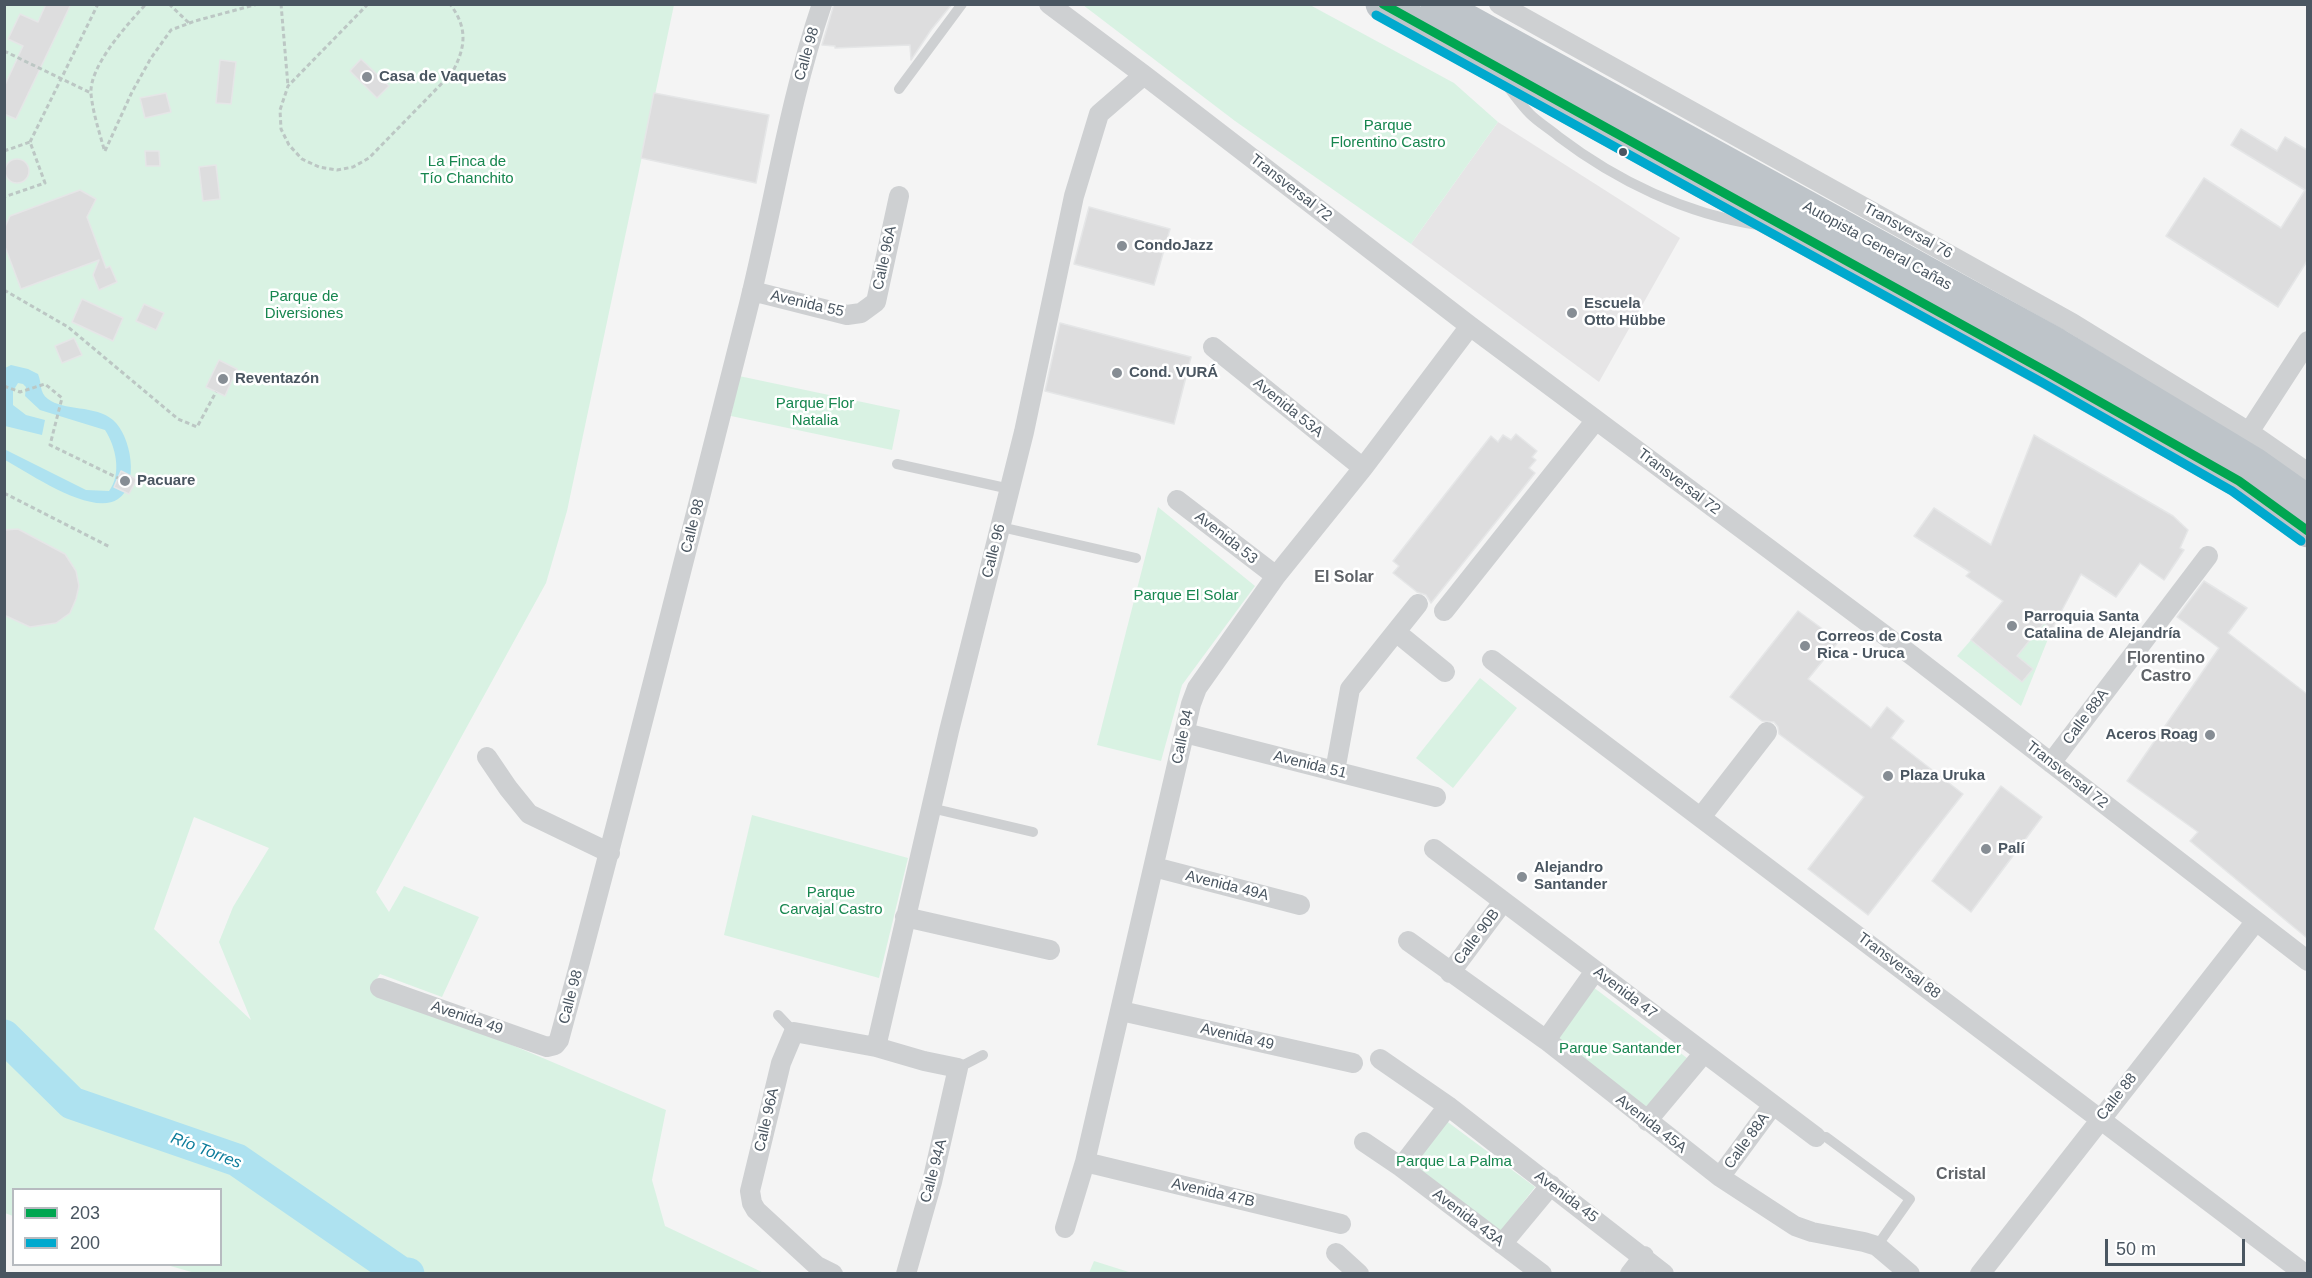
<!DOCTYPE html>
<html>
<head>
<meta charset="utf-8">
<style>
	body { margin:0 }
	#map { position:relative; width:2312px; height:1278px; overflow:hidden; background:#f4f4f4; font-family:Helvetica,sans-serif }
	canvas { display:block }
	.frame { position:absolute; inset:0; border:6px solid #4a5661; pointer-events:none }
	.legend { position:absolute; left:12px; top:1188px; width:210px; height:78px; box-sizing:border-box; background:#fff; border:2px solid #b7bbc0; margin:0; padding:8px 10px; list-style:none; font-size:18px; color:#4a5661 }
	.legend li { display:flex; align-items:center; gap:12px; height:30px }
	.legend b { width:30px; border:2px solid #b7bbc0 }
	.scale { position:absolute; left:2105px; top:1239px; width:140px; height:27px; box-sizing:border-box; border:3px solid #4a5661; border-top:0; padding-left:8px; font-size:18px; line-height:21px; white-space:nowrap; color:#4a5661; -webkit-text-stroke:4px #fff; paint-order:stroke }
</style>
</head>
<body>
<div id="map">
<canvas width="2312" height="1278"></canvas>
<div class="frame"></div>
<ul class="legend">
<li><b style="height:8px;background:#00a651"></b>203</li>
<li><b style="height:8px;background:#00a9ce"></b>200</li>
</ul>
<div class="scale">50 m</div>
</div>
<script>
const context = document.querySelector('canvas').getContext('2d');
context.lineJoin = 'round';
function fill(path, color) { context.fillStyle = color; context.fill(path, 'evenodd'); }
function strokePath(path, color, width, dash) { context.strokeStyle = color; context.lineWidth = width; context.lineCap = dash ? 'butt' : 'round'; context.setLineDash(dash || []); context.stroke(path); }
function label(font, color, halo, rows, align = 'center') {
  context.font = font + ' Helvetica,sans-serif'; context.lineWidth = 5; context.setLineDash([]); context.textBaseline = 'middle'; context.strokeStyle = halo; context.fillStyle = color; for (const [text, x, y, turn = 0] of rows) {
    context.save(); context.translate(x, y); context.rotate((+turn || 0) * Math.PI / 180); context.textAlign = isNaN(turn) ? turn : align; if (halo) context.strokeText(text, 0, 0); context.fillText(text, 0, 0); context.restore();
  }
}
fill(new Path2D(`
	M1498 122 1680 238 1599 382 1411 244Z`), '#e6e5e6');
fill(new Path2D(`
	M4 5H674L567 511 546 583 376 892 389 912 404 886 479 917 442 997 380 974 372 986 666 1110 652 1180 665 1226 764 1273H195L167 1265 220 1264V1190H14L13 1216 5 1213ZM194 817 269 848 233 907 219 942 251 1020 154 929Z
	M1083 5H1310L1454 83 1498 122 1411 244 1235 121Z
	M739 376 900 410 892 450 731 416Z
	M1158 507 1255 586 1182 685 1161 761 1097 745Z
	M2044 623 2052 629 2021 706 1957 656 1971 640 2007 668Z
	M1480 678 1517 708 1453 788 1416 758Z
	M752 815 908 858 879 978 724 935Z
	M1593 987 1687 1058 1647 1110 1553 1039Z
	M1445 1120 1535 1187 1500 1233 1408 1165Z
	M1094 1261 1132 1273H1089Z`), '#d9f2e3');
fill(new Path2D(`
	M11 365 28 369 38 374C42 383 39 393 48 399 63 411 96 405 113 420 131 435 140 485 118 499 92 517 29 473 5 460L4 449 86 490 109 491C122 474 116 447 105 430L40 410 25 396 26 387 23 384 18 383 13 391V405L26 415 45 420 42 435 5 426V368Z`), '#aee2f0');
strokePath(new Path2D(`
	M4 1036 72 1103 237 1160 401 1273 408 1274`), '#aee2f0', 33);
const building = new Path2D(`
	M46 4H71L16 119 4 114V87L23 46 8 39 20 14 38 22Z
	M834 4H952L931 30 911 60 910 45 835 48V46L822 45Z
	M361 59 389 86 377 98 350 71Z
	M220 60 236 62 231 104 216 103Z
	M166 93 171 112 145 118 140 98Z
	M654 93 769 115 756 183 641 158Z
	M2241 129 2277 151 2285 137 2307 150V261L2278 307 2166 236 2204 178 2281 228 2305 190 2231 145Z
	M145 151H159L160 166H146Z
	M5 171a12 12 0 1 1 24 0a12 12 0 1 1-24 0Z
	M216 165 220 199 203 201 199 167Z
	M80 190 96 199 87 217 106 268 110 266 117 282 99 290 93 275 99 260 21 289 4 244V229L10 216Z
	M1089 207 1170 229 1154 285 1074 264Z
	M82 299 123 318 113 341 72 322Z
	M144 304 164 313 156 330 136 321Z
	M1060 323 1191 357 1174 424 1045 391Z
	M74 338 82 355 62 363 55 346Z
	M219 360 237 369 225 396 206 387Z
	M1516 434 1537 451 1532 457 1536 460 1529 468 1535 473 1431 603 1426 595 1417 592 1393 573 1399 566 1393 561 1491 436 1498 442 1503 435 1511 440Z
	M2034 435 2173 516 2188 530 2180 548 2184 550 2164 580 2140 563 2116 597 2081 574 2052 629 2044 623 2017 656 2033 669 2022 682 1971 640 2003 601 1966 576 1970 572 1914 536 1934 508 1991 545Z
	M121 471 137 479 129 494 114 487Z
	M18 529 65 554 76 571 79 586 76 599 70 613 56 623 30 627 4 615V530Z
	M2204 581 2247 608 2228 633 2307 694V938L2190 841 2198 832 2127 781 2219 648 2177 617Z
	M1798 611 1839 641 1808 679 1871 728 1887 707 1904 721 1891 738 1963 794 1868 915 1808 869 1864 797 1779 734 1778 727 1774 722 1762 721 1730 697Z
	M2001 786 2042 817 1971 912 1932 881Z`);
fill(building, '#ddddde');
strokePath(building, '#e5e6e7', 1.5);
strokePath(new Path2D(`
	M169 4 189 23
	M281 4 288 86
	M368 4 288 86 280 110 281 129 289 145 302 159 319 167 337 170 353 167 369 158 452 73C466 47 468 28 450 4
	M4 51 91 93
	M30 142 98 4
	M104 149C99 131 93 113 91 94 89 66 127 25 146 4
	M4 151 30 142 45 183 4 197
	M105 151 132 92 151 58 171 30 195 21 258 4
	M4 290 68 327 178 419 197 427 216 392
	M4 386 20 392 45 384 62 398 50 445 118 478
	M4 493 110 547`), '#bcc7c4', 3, [4.5, 3]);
strokePath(new Path2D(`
	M1507 86C1515 96 1522 106 1530 114 1539 123 1550 129 1559 137 1617 181 1686 214 1758 225
	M899 89 962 4
	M897 464 1010 489
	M1001 527 1136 558
	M931 808 1033 832
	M778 1015 794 1032
	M958 1068 983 1055
	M1826 1137 1910 1199 1877 1246`), '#ced0d2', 10);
strokePath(new Path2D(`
	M1049 4 1144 75 1470 326 1914 657 2308 961
	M1499 4 2072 323 2249 432 2308 473
	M752 291 847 315 861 313 876 302 899 196
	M1213 347 1363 468
	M2249 432 2308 341
	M1177 500 1276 576
	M1444 611 1596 420
	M1396 632 1445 672
	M1492 660 2305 1274
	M1185 733 1436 797
	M487 757 508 788 529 814 610 853
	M2051 763 2208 556
	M1335 771 1350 689 1418 604
	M1701 817 1767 732
	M1434 849 1816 1137
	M1154 867 1300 905
	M905 917 1050 950
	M1408 941 1546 1040 1720 1177 1795 1226 1812 1232 1864 1242 1877 1246 1910 1274
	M1450 973 1503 902
	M380 988 547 1047 555 1045 559 1040C625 798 685 555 747 312 773 210 788 104 822 4
	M1121 1011 1353 1063
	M1546 1040 1595 971
	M876 1047 949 731 1024 432 1074 196 1099 114 1144 75
	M1380 1059 1448 1106 1664 1274
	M1647 1121 1704 1053
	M1364 1142 1401 1167 1542 1274
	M1085 1162 1341 1224
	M1401 1167 1448 1106
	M1720 1177 1773 1105
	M1065 1228 1085 1162 1191 704 1197 688 1276 576 1363 468 1470 326
	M1502 1244 1551 1185
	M1336 1253 1359 1274
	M833 1274 817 1266 756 1210 752 1203 750 1191 781 1063 794 1032 876 1047 924 1061 958 1068 932 1182 906 1274
	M1630 1274 1644 1256
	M1980 1274 2256 921`), '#ced0d2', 20);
strokePath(new Path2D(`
	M1382 4 2049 373 2239 481 2308 531
	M1437 4 2056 344 2253 463 2308 502`), '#bec4c9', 33);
strokePath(new Path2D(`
	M1383 4 2049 373 2239 481 2308 531`), '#00a651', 9);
strokePath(new Path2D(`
	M1376 15 2043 383 2232 491 2301 541`), '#00a9ce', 9);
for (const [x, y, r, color] of [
	[367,77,6,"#868d94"],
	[1623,152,5,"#4a5661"],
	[1122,246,6,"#868d94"],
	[1572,313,6,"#868d94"],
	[1117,373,6,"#868d94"],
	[223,379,6,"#868d94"],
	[125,481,6,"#868d94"],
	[2012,626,6,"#868d94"],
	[1805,646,6,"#868d94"],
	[2210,735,6,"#868d94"],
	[1888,776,6,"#868d94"],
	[1986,849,6,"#868d94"],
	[1522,877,6,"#868d94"]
]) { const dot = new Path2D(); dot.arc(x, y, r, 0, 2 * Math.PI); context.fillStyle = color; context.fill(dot); strokePath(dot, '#fff', 2); }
label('15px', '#4a5661', '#fff', [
	["Calle 98",807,54,-74],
	["Transversal 72",1291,188,38],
	["Transversal 76",1908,231,29],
	["Autopista General Cañas",1877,246,29],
	["Calle 96A",885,258,-78],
	["Avenida 55",807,304,13],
	["Avenida 53A",1288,408,39],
	["Transversal 72",1679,482,37],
	["Calle 98",693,526,-76],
	["Avenida 53",1226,538,38],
	["Calle 96",994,551,-76],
	["Calle 88A",2086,717,-53],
	["Calle 94",1183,737,-78],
	["Avenida 51",1310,765,14],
	["Transversal 72",2067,775,38],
	["Avenida 49A",1227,886,14],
	["Calle 90B",1477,937,-53],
	["Transversal 88",1899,966,37],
	["Avenida 47",1625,993,37],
	["Calle 98",571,997,-75],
	["Avenida 49",467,1018,19],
	["Avenida 49",1237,1037,13],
	["Calle 88",2117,1097,-52],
	["Calle 96A",767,1120,-77],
	["Avenida 45A",1651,1124,38],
	["Calle 88A",1747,1141,-54],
	["Calle 94A",934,1171,-75],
	["Avenida 47B",1213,1193,13],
	["Avenida 45",1566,1197,37],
	["Avenida 43A",1468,1218,37]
]);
label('bold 15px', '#4a5661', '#fff', [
	["Casa de Vaquetas",379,77],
	["CondoJazz",1134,246],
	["Escuela",1584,304],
	["Otto Hübbe",1584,321],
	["Cond. VURÁ",1129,373],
	["Reventazón",235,379],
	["Pacuare",137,481],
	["Parroquia Santa",2024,617],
	["Catalina de Alejandría",2024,634],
	["Correos de Costa",1817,637],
	["Rica - Uruca",1817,654],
	["Aceros Roag",2198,735,"right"],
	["Plaza Uruka",1900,776],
	["Palí",1998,849],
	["Alejandro",1534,868],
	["Santander",1534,885]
], 'left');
label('15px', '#17864f', '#fff', [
	["Parque",1388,126],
	["Florentino Castro",1388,143],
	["La Finca de",467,162],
	["Tío Chanchito",467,179],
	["Parque de",304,297],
	["Diversiones",304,314],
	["Parque Flor",815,404],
	["Natalia",815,421],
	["Parque El Solar",1186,596],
	["Parque",831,893],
	["Carvajal Castro",831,910],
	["Parque Santander",1620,1049],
	["Parque La Palma",1454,1162]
]);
label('bold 16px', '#5f6368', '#fff', [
	["El Solar",1344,578],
	["Florentino",2166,659],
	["Castro",2166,677],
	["Cristal",1961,1175]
]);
label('italic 16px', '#0c7c9b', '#fff', [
	["Río Torres",206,1151,21]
]);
</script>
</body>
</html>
